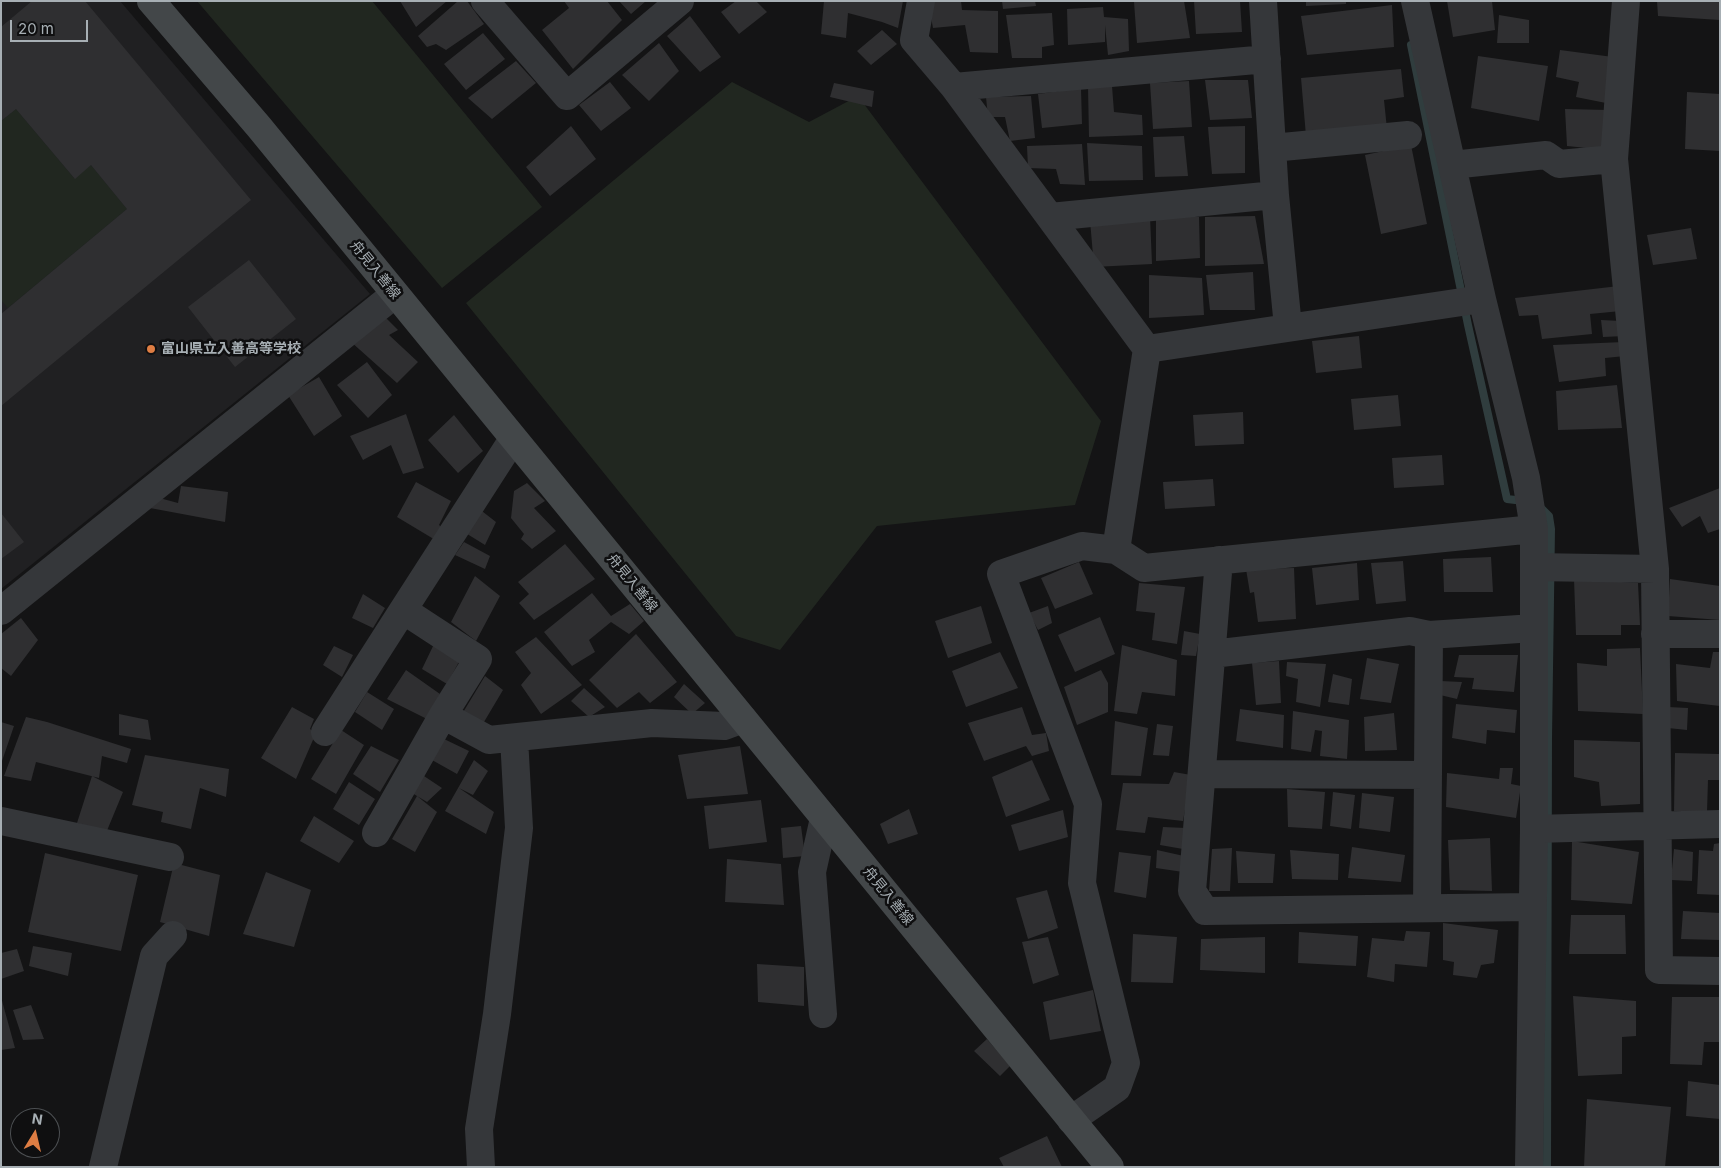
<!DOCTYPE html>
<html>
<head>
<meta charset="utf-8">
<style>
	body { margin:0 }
	#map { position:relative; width:1721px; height:1168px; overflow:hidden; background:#141415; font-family:Inter,sans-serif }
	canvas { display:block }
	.frame { position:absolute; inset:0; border:2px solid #a7afb4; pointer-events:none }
	.north { position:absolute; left:10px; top:1108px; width:50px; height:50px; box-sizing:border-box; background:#0f0f10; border:1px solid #4c4f52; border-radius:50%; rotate:9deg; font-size:14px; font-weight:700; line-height:20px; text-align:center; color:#a7afb4 }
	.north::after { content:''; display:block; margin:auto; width:18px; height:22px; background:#de7d43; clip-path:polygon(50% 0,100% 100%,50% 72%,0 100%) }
	.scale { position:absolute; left:10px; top:20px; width:78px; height:22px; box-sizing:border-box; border:2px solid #a7afb4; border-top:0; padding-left:6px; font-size:15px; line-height:18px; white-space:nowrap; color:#a7afb4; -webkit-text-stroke:4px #0f0f10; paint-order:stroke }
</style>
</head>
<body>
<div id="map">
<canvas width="1721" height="1168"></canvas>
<div class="frame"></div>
<div class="north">N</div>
<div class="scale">20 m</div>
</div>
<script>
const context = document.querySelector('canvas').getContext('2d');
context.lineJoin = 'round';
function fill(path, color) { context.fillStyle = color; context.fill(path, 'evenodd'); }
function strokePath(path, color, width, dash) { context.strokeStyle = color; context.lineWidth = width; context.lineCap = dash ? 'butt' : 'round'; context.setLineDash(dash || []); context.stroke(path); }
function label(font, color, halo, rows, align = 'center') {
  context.font = font + ' Inter,"Noto Sans JP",sans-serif'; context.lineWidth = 5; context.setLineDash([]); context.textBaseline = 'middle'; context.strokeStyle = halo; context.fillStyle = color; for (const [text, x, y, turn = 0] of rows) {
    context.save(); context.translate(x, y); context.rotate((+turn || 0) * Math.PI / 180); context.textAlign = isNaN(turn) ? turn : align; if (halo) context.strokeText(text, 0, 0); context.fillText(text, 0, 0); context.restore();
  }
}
fill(new Path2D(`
	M1 1H120L370 294 1 589Z`), '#202022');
fill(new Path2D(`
	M197 1H372L542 207 442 288Z
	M732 82 809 122 858 96 1101 421 1075 505 877 526 780 650 736 636 466 303Z
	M16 109 74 178 91 165 127 209 8 308 1 300V121Z`), '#212720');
strokePath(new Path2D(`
	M1411 45 1468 325 1507 499 1524 501
	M1539 506 1549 516 1551 529 1548 738 1547 1167`), '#303d3e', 8);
fill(new Path2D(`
	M32 1H85L251 200 1 406V314L127 209 91 165 75 179 16 109 1 121V27Z
	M400 1H447L416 27Z
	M458 1H467L484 24 446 50 436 44 427 47 418 36Z
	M564 1H607L622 20 573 69 542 30 569 8Z
	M619 1H646L631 14Z
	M736 1H756L767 12 739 34 721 12Z
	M824 1H903L898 28 882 22 848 13 846 38 821 34Z
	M928 1H961L962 10 998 11V53L970 52 965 25 933 28Z
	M1002 1H1035L1036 6 1003 9Z
	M1184 1 1190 38 1137 43 1134 2Z
	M1194 1H1240L1242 32 1196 34Z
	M1306 1H1346V4L1306 6Z
	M1447 1H1492L1495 30 1453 37Z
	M1657 1H1720V20L1658 16Z
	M1392 5 1394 47 1307 55 1301 16Z
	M1103 7 1104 17 1128 19 1129 51 1108 55 1105 25V42L1068 45 1067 9Z
	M1052 13 1054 45 1042 47V58H1012L1006 15Z
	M1499 15 1529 20V43H1497Z
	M690 16 721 57 700 72 667 36Z
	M882 30 897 44 871 65 857 51Z
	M483 33 505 59 466 90 444 64Z
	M659 43 679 71 649 101 622 75Z
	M1560 50 1613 57 1606 103 1576 97 1579 82 1556 77Z
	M1478 56 1548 66 1539 121 1471 108Z
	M516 61 536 83 492 119 468 98Z
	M1401 69 1404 97 1384 100 1387 129 1306 136 1301 78Z
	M1205 80H1248L1252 118 1210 120Z
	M1189 81 1192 127 1153 129 1150 83Z
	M610 82 631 108 601 131 579 105Z
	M834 83 874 91 872 107 830 97Z
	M1112 86 1114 112 1142 115 1143 135 1089 137 1088 87Z
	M1081 88 1082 124 1042 128 1038 94Z
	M1687 92 1720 94V151L1685 149Z
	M1031 96 1035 138 1010 141 1005 117H988L986 97Z
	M1565 109 1608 110 1606 150 1567 146Z
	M571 126 596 159 550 196 526 167Z
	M1245 126V173L1212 174 1208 127Z
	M1184 136 1188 176 1155 177 1153 137Z
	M1087 143 1142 146 1143 180 1089 181Z
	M1082 144 1085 185 1060 184 1056 169 1028 168 1027 146Z
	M1411 145 1427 224 1381 234 1365 155Z
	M1150 216 1152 264 1094 267 1090 220Z
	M1156 216 1199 217 1200 258 1156 261Z
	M1255 216 1264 264 1205 266V217Z
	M1691 228 1697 259 1653 265 1647 235Z
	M249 260 296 319 235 367 188 307Z
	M1253 272 1255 310H1210L1206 275Z
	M1149 275 1202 278 1204 315 1149 318Z
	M1619 286 1621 311 1590 314 1592 334 1542 339 1538 315 1519 316 1515 298Z
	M382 314 398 330 389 335 418 362 397 383 350 341Z
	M1601 320 1621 321 1625 336 1603 337Z
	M1359 336 1362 368 1316 373 1312 341Z
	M1624 342 1625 356 1605 358 1606 376 1559 382 1553 345Z
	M367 362 392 395 368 418 337 385Z
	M319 377 342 416 314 436 288 395Z
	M1617 385 1622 428 1558 430 1556 391Z
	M1398 395 1401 426 1354 430 1351 399Z
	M1243 412 1244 444 1195 446 1193 415Z
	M406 414 424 468 403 474 391 445 363 460 350 436Z
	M454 415 483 451 458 473 428 440Z
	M1442 455 1444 485 1394 488 1392 458Z
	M1213 479 1215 506 1165 509 1163 482Z
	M416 482 451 501 439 525 445 530 437 541 397 517Z
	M527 483 545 501 534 508 556 531 532 549 521 539 524 534 511 518 514 491Z
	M181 486 228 492 225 522 150 508 152 496 178 503Z
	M1720 488V529L1708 533 1700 516 1682 527 1669 508Z
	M478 508 496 522 485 545 464 532Z
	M1 513 24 542 1 559Z
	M464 542 490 556 485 569 455 555Z
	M565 544 595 579 534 620 519 603 529 594 518 582Z
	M1491 557 1493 592H1444L1443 559Z
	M1403 561 1406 601 1376 604 1371 563Z
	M1079 562 1093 594 1055 609 1041 578Z
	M1357 563 1359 600 1316 605 1312 568Z
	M1294 568 1296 619 1258 622 1254 592 1250 593 1246 569Z
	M475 576 500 596 476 641 451 622Z
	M1574 579 1638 583 1640 625H1621V635H1576Z
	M1670 579 1720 586V620L1668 616Z
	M1139 583 1185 587 1177 644 1152 640 1155 613 1136 611Z
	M592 593 611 616 630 604 644 621 629 634 611 622 589 640 595 652 572 666 544 632Z
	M363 594 385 608 373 628 352 618Z
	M981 606 992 643 948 658 935 621Z
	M1048 606 1052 623 1038 630 1029 613Z
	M1100 617 1115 654 1075 672 1058 635Z
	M21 618 38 640 11 676 1 668V634Z
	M1184 631 1200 634 1196 656 1181 655Z
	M636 634 677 682 650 703 639 692 617 708 589 680Z
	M536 637 582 685 541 714 521 685 531 673 515 652Z
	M435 642 461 658 447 684 422 669Z
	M1122 645 1177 660 1175 696 1142 692 1137 714 1114 711Z
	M334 646 353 655 342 677 323 665Z
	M1640 648 1643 714 1578 711 1577 663 1607 666V649Z
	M1000 652 1018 688 966 707 952 671Z
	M1713 652H1720V706L1677 701 1676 664 1710 668Z
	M1459 655H1518L1514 692 1472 689 1474 678 1454 677Z
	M1367 658 1399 664 1391 703 1360 699Z
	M1279 661 1281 703 1256 705 1252 663Z
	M1287 662 1326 664 1320 707 1296 702 1298 679 1286 676Z
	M406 670 440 694 427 719 387 699Z
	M1101 670 1108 683V712L1077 725 1064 687Z
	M1333 674 1352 679 1349 705 1328 702Z
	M485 676 503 690 481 727 462 714Z
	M1440 681 1462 682 1457 699 1440 695Z
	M684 684 705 703 692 714 674 697Z
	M584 688 605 707 589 717 571 701Z
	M367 692 394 709 382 730 355 712Z
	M1456 704 1517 710 1515 733 1487 730 1486 744 1452 738Z
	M292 707 314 719 310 729 316 733 296 779 261 758Z
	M1022 707 1032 735 1046 733 1049 751 1032 756 1026 746 984 761 968 723Z
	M1668 707 1688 708 1687 730 1668 728Z
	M1240 709 1284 715 1283 748 1236 741Z
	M1293 711 1349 720 1347 759 1320 756 1322 731 1315 730 1311 752 1291 749Z
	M1394 713 1397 750 1365 751 1364 717Z
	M119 714 148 720 151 740 119 735Z
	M26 717 47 722 131 749 127 763 102 756 99 778 36 762 31 781 4 776Z
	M1115 721 1148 728 1141 776 1111 775Z
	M1 722 14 726 2 761H1Z
	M1157 724 1173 726 1169 756 1153 755Z
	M341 730 364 745 336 794 311 779Z
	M444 739 469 751 457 774 432 760Z
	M1574 740 1640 742V804L1601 806 1599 782 1574 777Z
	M371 746 399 760 380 792 353 774Z
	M740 746 748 794 687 799 678 755Z
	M1675 753 1720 754V780H1708L1707 812 1674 811Z
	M145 755 229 769 226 797 200 788 191 829 161 822 163 812 132 805Z
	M474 760 488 771 473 795 459 788 494 812 486 834 445 811Z
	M1032 760 1050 800 1006 817 992 777Z
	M1500 768H1513L1511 784 1521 786 1516 818 1446 807 1447 773 1499 779Z
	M1174 772 1191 775 1183 821 1148 817 1145 833 1116 830 1123 783 1169 784Z
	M92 776 123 792 106 833 77 823Z
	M424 776 442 788 427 802 417 796 437 812 415 852 392 839 417 796 412 793Z
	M349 782 375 799 359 825 333 809Z
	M1287 789 1325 792 1322 829 1288 827Z
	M1333 792 1355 795 1351 829 1330 826Z
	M1362 793 1394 797 1390 832 1359 828Z
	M761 800 767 842 709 849 704 806Z
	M909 809 918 834 888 844 880 824Z
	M1063 810 1068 837 1019 851 1011 825Z
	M314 816 354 841 339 863 300 841Z
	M801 826 805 856 783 858 781 828Z
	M1163 827 1186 828 1183 849 1160 845Z
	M1490 838 1492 891 1450 890 1448 840Z
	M1572 841 1639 852 1632 904 1571 900Z
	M1720 843V895L1697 894 1699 850 1713 851 1714 844Z
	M1352 847 1405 855 1401 882 1348 878Z
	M1232 848 1230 891H1209L1212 849Z
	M1674 849 1693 852 1692 881 1671 880Z
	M1157 850 1184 856 1183 872 1156 868Z
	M1290 850 1339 854 1338 880 1292 879Z
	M1236 851 1275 854 1273 883H1238Z
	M1119 852 1151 856 1146 898 1114 892Z
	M45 853 138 875 121 951 28 932Z
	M727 859 781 864 784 905 725 902Z
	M174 863 220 875 209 936 160 922Z
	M266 872 311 890 294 947 243 934Z
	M1047 890 1058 928 1028 939 1016 898Z
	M1683 911 1720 913V940L1681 939Z
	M1571 915H1625L1626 954H1569Z
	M1443 923 1498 930 1494 963 1481 965 1477 978 1453 975 1454 962 1443 960Z
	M1406 931 1430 932 1427 967 1395 964 1394 982 1367 977 1372 938 1404 941Z
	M1299 932 1358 936 1356 966 1298 963Z
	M1133 934 1177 937 1173 983 1131 982Z
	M1048 937 1059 975 1033 984 1022 942Z
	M1265 937V973L1200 970 1201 939Z
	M33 946 72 953 68 976 29 966Z
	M17 949 24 971 1 979V953Z
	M757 964 804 967V1006L758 1002Z
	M1093 990 1101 1031 1050 1040 1043 1002Z
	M1573 996 1636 1001V1036L1622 1037V1074L1578 1076Z
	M1 997 15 1048 1 1050Z
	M1672 997H1720V1042H1704L1702 1065 1670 1064Z
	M31 1005 44 1039 23 1040 13 1010Z
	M987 1039 1010 1066 1000 1076 974 1051Z
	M1688 1081 1720 1085V1119L1686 1116Z
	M1587 1099 1671 1107 1665 1167H1584Z
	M1047 1136 1062 1167H1004L999 1158Z`), '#2f2f31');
strokePath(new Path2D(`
	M485 1 567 96 680 1
	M921 1 914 40 954 87 1147 349 1482 299
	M1263 1 1275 195 1288 327
	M1415 1 1482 299 1526 478 1534 529V829L1529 1167
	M1626 1 1614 159 1655 569 1659 970 1720 971
	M954 87 1267 59
	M1272 148 1408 135
	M1452 165 1546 155 1559 164 1614 159
	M1050 217 1275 195
	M1147 349 1116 550 1144 568 1534 529
	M513 439 403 610 478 659 443 715 489 740 652 723 724 726 743 719
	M1219 560 1192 891 1205 911 1532 907
	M1534 567 1655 569
	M1 611 395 294
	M1655 634H1720
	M1429 635 1534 628
	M1212 654 1410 631 1429 635 1427 908
	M325 732 403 610
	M1202 774 1428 775
	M1 821 170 857
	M1534 829 1720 824
	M376 833 443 715
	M823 1014 812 872 824 818
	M1071 1120 1117 1088 1126 1063 1082 883 1088 804 1001 574 1082 546 1116 550
	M103 1167 154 956 173 935
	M481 1167 479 1129 497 1014 519 828 514 738`), '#35373a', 28);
strokePath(new Path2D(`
	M151 1 259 127 1110 1167`), '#434749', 28);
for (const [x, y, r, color] of [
	[151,349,5,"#de7d43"]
]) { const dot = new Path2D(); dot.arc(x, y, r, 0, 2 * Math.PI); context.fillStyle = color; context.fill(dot); strokePath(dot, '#0f0f10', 2); }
label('14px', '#a7afb4', '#0f0f10', [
	["舟見入善線",375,270,51],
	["舟見入善線",632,583,51],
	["舟見入善線",888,896,51]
]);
label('bold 14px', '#a7afb4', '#0f0f10', [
	["富山県立入善高等学校",161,349]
], 'left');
</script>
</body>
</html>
